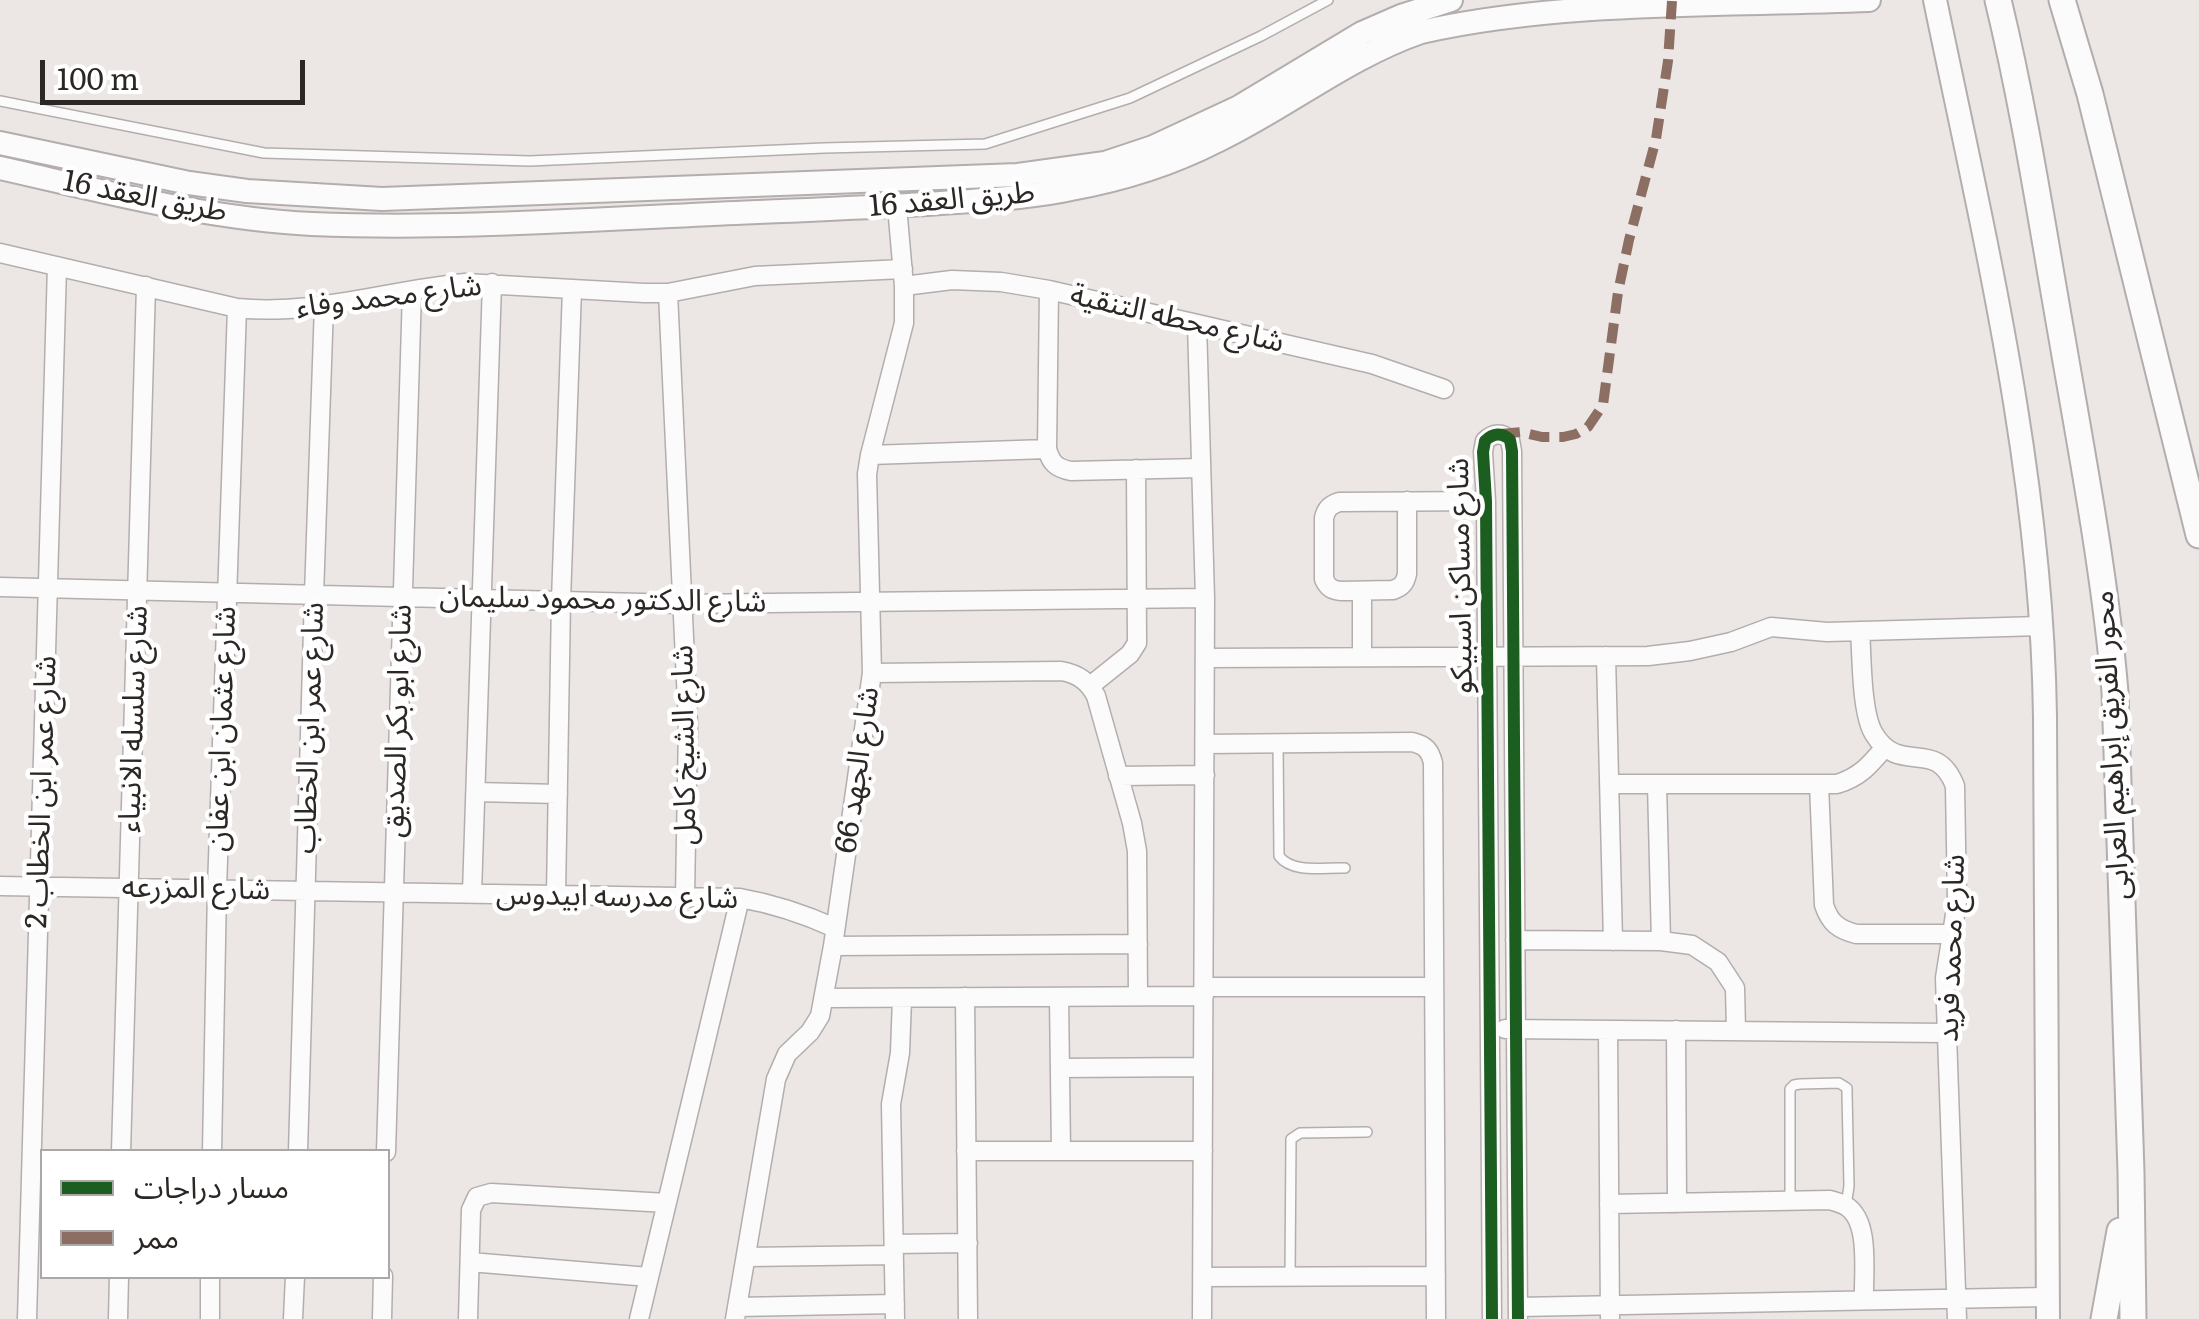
<!DOCTYPE html>
<html>
<head>
<meta charset="utf-8">
<style>
	body { margin:0 }
	#map { position:relative; width:2199px; height:1319px; overflow:hidden; background:#ece6e4; font-family:Literata,"Noto Sans Arabic",serif }
	canvas { display:block }
	.legend { position:absolute; left:40px; top:1149px; width:350px; height:130px; box-sizing:border-box; background:#fff; border:2px solid #aaa9a8; margin:0; padding:12px 18px; list-style:none; font-size:30px; color:#2b2725 }
	.legend li { display:flex; align-items:center; gap:20px; height:50px }
	.legend b { width:50px; border:2px solid #aaa9a8 }
	.scale { position:absolute; left:40px; top:60px; width:265px; height:45px; box-sizing:border-box; border:5px solid #2b2725; border-top:0; padding-left:12px; font-size:30px; line-height:35px; white-space:nowrap; color:#2b2725; -webkit-text-stroke:8px #fff; paint-order:stroke }
</style>
</head>
<body>
<div id="map">
<canvas width="2199" height="1319"></canvas>
<ul class="legend">
<li><b style="height:12px;background:#1b5e20"></b>مسار دراجات</li>
<li><b style="height:12px;background:#8d6e63"></b>ممر</li>
</ul>
<div class="scale">100 m</div>
</div>
<script>
const context = document.querySelector('canvas').getContext('2d');
context.lineJoin = 'round';
function strokePath(path, color, width, dash) { context.strokeStyle = color; context.lineWidth = width; context.lineCap = dash ? 'butt' : 'round'; context.setLineDash(dash || []); context.stroke(path); }
function label(font, color, halo, rows, align = 'center') {
  context.font = font + ' Literata,"Noto Sans Arabic",serif'; context.lineWidth = 9; context.setLineDash([]); context.textBaseline = 'middle'; context.strokeStyle = halo; context.fillStyle = color; for (const [text, x, y, turn = 0] of rows) {
    context.save(); context.translate(x, y); context.rotate((+turn || 0) * Math.PI / 180); context.textAlign = isNaN(turn) ? turn : align; if (halo) context.strokeText(text, 0, 0); context.fillText(text, 0, 0); context.restore();
  }
}
const service = new Path2D(`
	M0 101 264 153 530 161 824 148 985 144 1130 98 1261 36 1328 0
	M1278 743 1279 856C1293 874 1324 867 1345 868
	M1790 1201V1089L1794 1085 1800 1084 1839 1083 1847 1088V1093L1849 1186 1846 1206
	M1290 1277 1291 1139 1300 1133 1367 1132`);
const minor = new Path2D(`
	M0 253 237 308C314 316 389 290 465 283L644 293H668L755 276 903 269
	M904 286 952 280 1001 282 1049 290 1372 364 1444 389
	M1049 290 1047 449C1051 463 1056 468 1071 471L1201 468
	M668 293 688 724 685 897
	M1197 324 1205 598 1202 1319
	M870 455 1047 449
	M1407 501V574C1405 583 1402 587 1393 590L1341 591C1332 590 1328 588 1324 579V518C1326 509 1330 505 1339 502L1486 501
	M0 587 682 604 1205 598
	M1362 591V657
	M1860 631C1862 657 1861 713 1874 734 1900 777 1936 736 1955 786L1957 902 1945 978 1957 1319
	M1606 656 1613 941
	M1205 658 1648 656 1690 651 1731 642 1771 627 1827 632 2041 626
	M872 673 1061 671C1078 674 1088 681 1096 696L1132 823 1137 851 1138 996
	M1090 686 1130 654 1137 643 1136 469
	M1205 744 1412 742C1425 745 1430 750 1433 763L1436 1319
	M1118 776 1205 775
	M1609 784H1837C1860 777 1870 765 1885 747
	M1657 784 1661 941
	M1819 784 1824 905C1830 923 1838 929 1856 934H1952
	M476 792 558 794
	M0 886 740 898C774 904 804 914 835 928
	M472 893 492 283
	M556 895 561 601 572 289
	M1515 940 1661 941 1692 945 1718 962 1735 988 1736 1031
	M833 946 1138 944
	M1204 987H1434
	M965 997 968 1319
	M1059 997 1061 1151
	M825 998 1204 996
	M1505 1029 1947 1033
	M1608 1030 1610 1319
	M1676 1030 1677 1203
	M1060 1068 1203 1067
	M966 1151H1203
	M121 1152 146 286
	M212 1152 217 889 237 308
	M298 1152 314 595 324 305
	M386 1152 412 291
	M1609 1204 1830 1200C1836 1202 1841 1203 1846 1206 1871 1221 1863 1274 1864 1300
	M894 1244 968 1243
	M746 1257 894 1255
	M470 1262 649 1277
	M1203 1277 1436 1276
	M737 1307 895 1304
	M1518 1307 2048 1297
	M27 1319 57 266
	M118 1319 119 1276
	M210 1319V1276
	M293 1319 295 1276
	M382 1319 383 1276
	M468 1319 471 1210 477 1197 491 1193 667 1203
	M639 1319 740 898
	M735 1319 776 1079 787 1054 810 1032 820 1016 833 946 872 673 867 474 870 455 904 323V286L897 206
	M895 1319 891 1104 900 1053 902 998
	M1492 1319 1486 501 1483 452 1485 441C1493 433 1502 432 1510 440L1512 451 1518 1319`);
const tertiary = new Path2D(`
	M1935 0C1984 236 2042 475 2045 717L2048 1319
	M0 143 189 183 247 191 382 199 1018 175 1105 163 1153 147 1239 107 1362 33 1401 16 1451 0
	M0 168C102 191 207 219 312 224 453 230 595 219 736 213 809 210 883 207 957 202 995 199 1034 197 1071 189 1121 180 1172 164 1217 141 1286 108 1348 57 1421 32 1562 0 1722 6 1869 0`);
const secondary = new Path2D(`
	M1998 0C2025 111 2042 225 2062 338 2082 455 2105 573 2115 692L2131 1172 2133 1319
	M2062 0 2090 94 2199 535
	M2104 1319 2120 1231`);
strokePath(service, '#b3aead', 12);
strokePath(minor, '#b3aead', 21);
strokePath(tertiary, '#b3aead', 26);
strokePath(secondary, '#b3aead', 29);
strokePath(service, '#fcfbfb', 9);
strokePath(minor, '#fcfbfb', 18);
strokePath(tertiary, '#fcfbfb', 22);
strokePath(secondary, '#fcfbfb', 25);
strokePath(new Path2D(`
	M1500 434 1521 432 1542 437H1563L1576 434 1588 427 1603 405 1618 292 1629 240 1656 139 1668 61 1672 1`), '#8d6e63', 10, [20, 10]);
strokePath(new Path2D(`
	M1492 1319 1486 501 1483 452 1485 441C1493 433 1502 432 1510 440L1512 451 1518 1319`), '#1b5e20', 12);
label('30px', '#2b2725', '#fff', [
	["طريق العقد 16",145,197,11],
	["طريق العقد 16",952,200,-5],
	["شارع محمد وفاء",389,297,-7],
	["شارع محطه التنقية",1177,319,13],
	["شارع مساكن اسبيكو",1461,576,-91],
	["شارع الدكتور محمود سليمان",603,600,1],
	["شارع سلسله الانبياء",134,719,-88],
	["شارع ابو بكر الصديق",398,721,-88],
	["شارع عمر ابن الخطاب",310,728,-88],
	["شارع عثمان ابن عفان",222,729,-88],
	["شارع الشيخ كامل",685,745,-91],
	["محور الفريق إبراهيم العرابى",2112,745,-93],
	["شارع الجهد 66",858,770,-82],
	["شارع عمر ابن الخطاب 2",42,792,-88],
	["شارع المزرعه",196,889,1],
	["شارع مدرسه ابيدوس",617,897,1],
	["شارع محمد فريد",1952,948,-88]
]);
</script>
</body>
</html>
